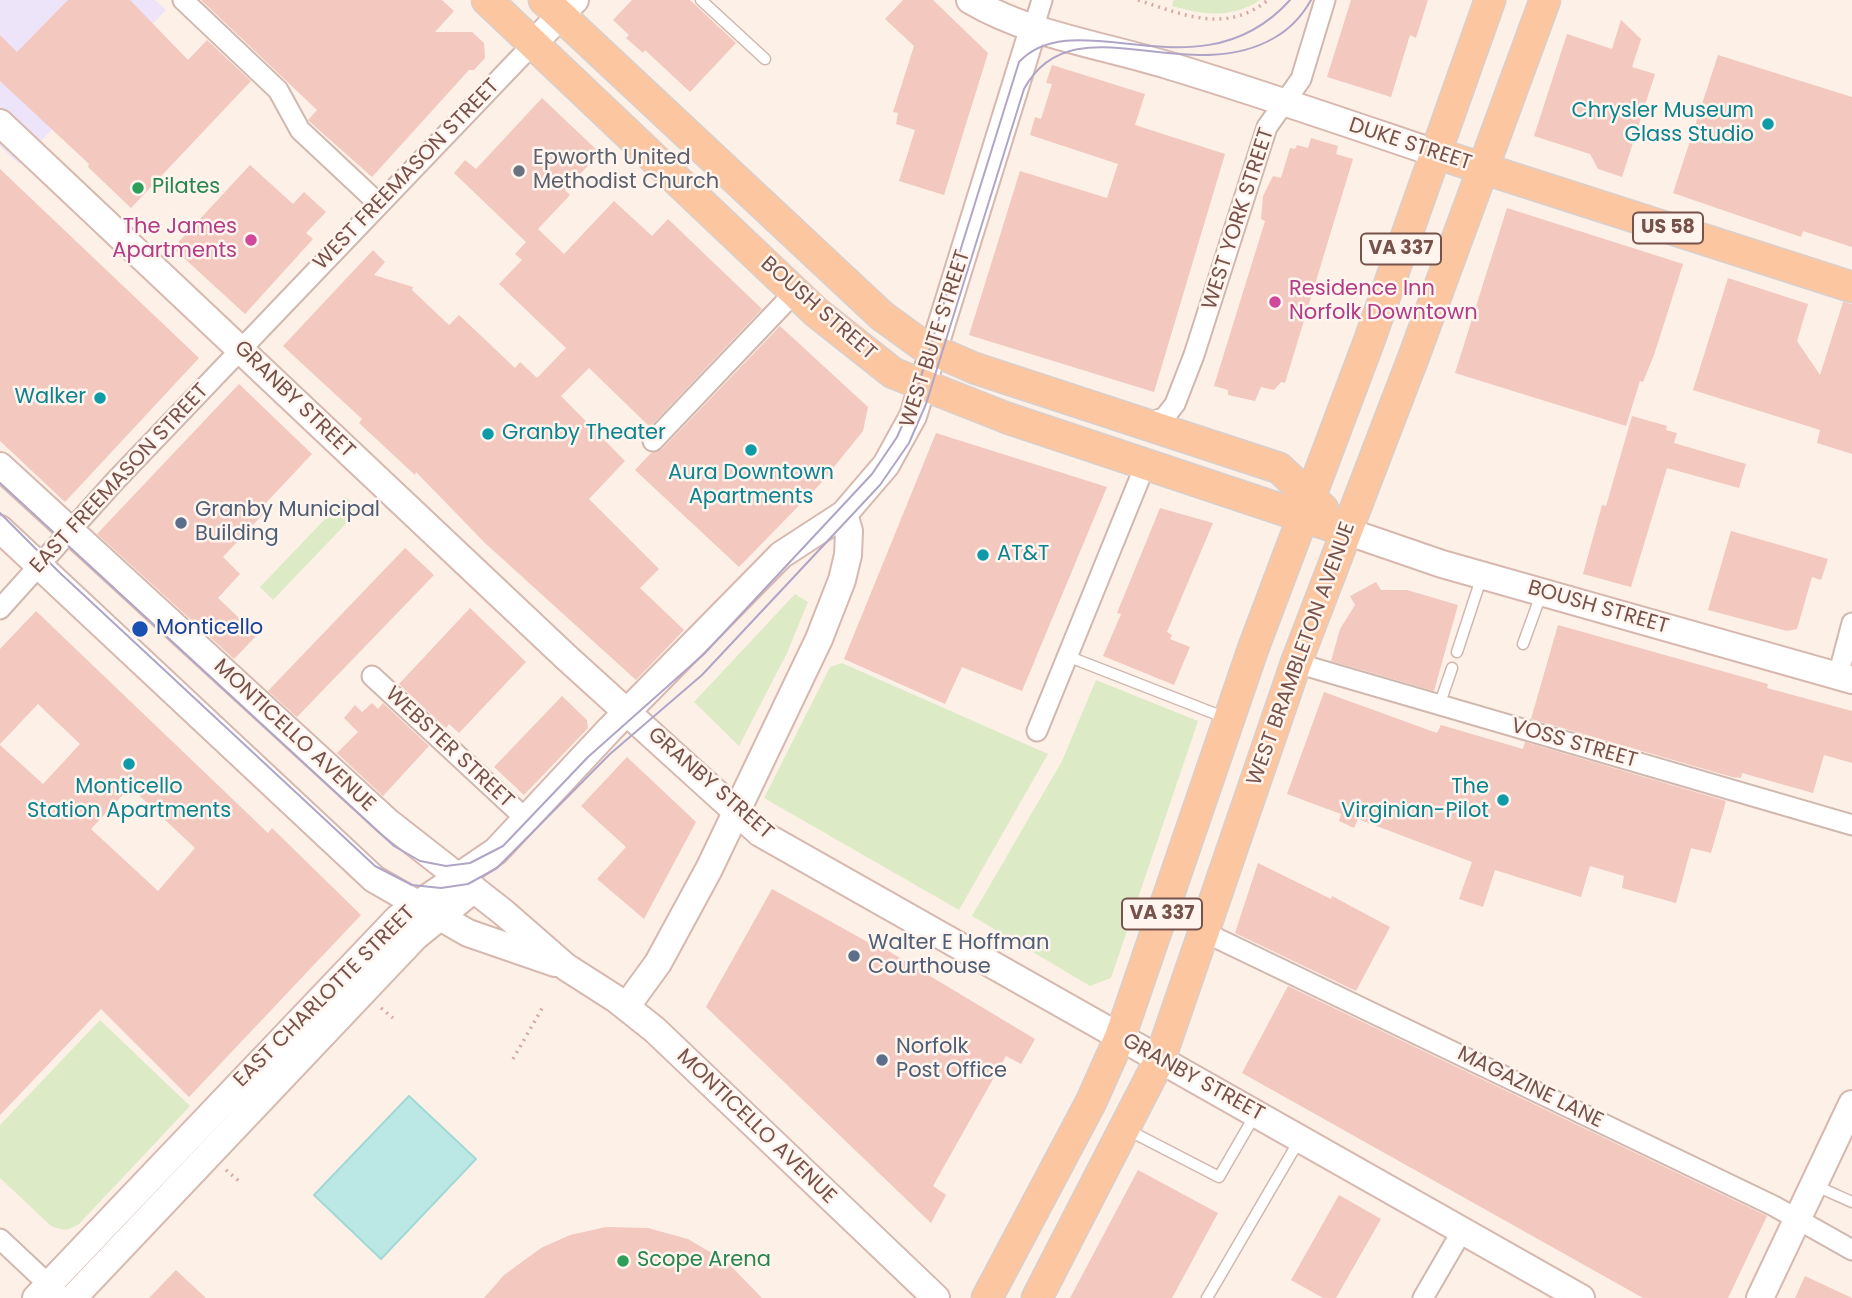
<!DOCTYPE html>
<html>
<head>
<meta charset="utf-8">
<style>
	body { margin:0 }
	canvas { display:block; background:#fdf0e7 }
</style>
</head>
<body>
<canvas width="1852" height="1298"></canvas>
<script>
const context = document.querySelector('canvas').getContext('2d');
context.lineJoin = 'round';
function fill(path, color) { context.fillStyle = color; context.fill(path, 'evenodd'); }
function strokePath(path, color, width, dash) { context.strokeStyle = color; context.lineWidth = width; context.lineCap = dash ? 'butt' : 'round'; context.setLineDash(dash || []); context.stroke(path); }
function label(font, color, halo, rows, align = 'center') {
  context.font = font + ' Poppins,sans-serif'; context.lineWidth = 5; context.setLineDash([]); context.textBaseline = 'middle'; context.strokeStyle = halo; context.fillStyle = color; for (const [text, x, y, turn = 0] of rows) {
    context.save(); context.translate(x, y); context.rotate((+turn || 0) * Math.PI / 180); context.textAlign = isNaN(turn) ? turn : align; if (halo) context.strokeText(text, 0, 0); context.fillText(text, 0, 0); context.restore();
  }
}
fill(new Path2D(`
	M0 0H155L166 10 19 164 0 146Z`), '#ede4f9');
fill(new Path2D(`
	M1174 0H1260C1231 19 1204 15 1172 6Z
	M346 497 360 509 273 600 260 587Z
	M795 594 808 602 787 653 739 746 694 702Z
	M842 663 1048 754 959 910 764 798 830 667Z
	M1096 680 1198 721 1111 978 1090 986 972 916 1062 761Z
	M100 1020 190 1106 79 1224C68 1231 63 1231 51 1226L0 1178V1125Z`), '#dcebc5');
const water = new Path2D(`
	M409 1096 476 1159 381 1259 314 1195Z`);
fill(water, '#bbe7e4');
strokePath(water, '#a1d9d6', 2);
fill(new Path2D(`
	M68 0H130L188 60 207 40 251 81 131 208 88 167 89 164 0 81V35L17 52Z
	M201 0H442L454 11 435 32H472L484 43 485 58 474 70H469L372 177 310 122 308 120 317 110Z
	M632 0H690L736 43 690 92 645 50 643 53 626 38 629 35 613 20Z
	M903 0H933L988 53 944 195 899 181 915 130 896 124 898 113 893 112 914 46 885 19Z
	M1351 0H1428L1416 38 1410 35 1391 97 1327 77Z
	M1621 20 1641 39 1632 67 1655 74 1622 177 1598 169 1590 154 1534 136 1567 34 1612 49Z
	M1718 55 1852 97V247L1803 231 1801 237 1673 193Z
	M1052 65 1145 94 1135 125 1225 154 1154 392 969 335 1020 171 1107 198 1118 164 1030 135 1035 117 1041 119 1052 84 1046 83Z
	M542 98 600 153 565 190 570 195 538 229 564 254 614 201 652 236 668 219 762 309 650 427 589 368 561 396 625 461 589 499 659 569 640 588 684 630 636 680 485 543 416 472 415 475 359 423 362 419 283 346 373 250 385 262 374 275 413 287 412 290 449 325 459 315 515 368 520 362 537 378 566 348 499 284 522 260 515 254 526 242 454 173 465 160 476 169Z
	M1311 138 1338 146 1336 154 1353 159 1285 383 1281 382 1274 390 1261 387 1255 401 1228 395V390L1214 386 1265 221 1261 219 1263 196 1273 176 1281 178 1290 148 1295 149 1297 145 1308 148Z
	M250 165 293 204 304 192 326 212 306 233 313 239 245 314 173 248Z
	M0 169 199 358 65 502 0 441Z
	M1507 208 1683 264 1654 355 1643 382 1640 381 1626 426 1455 373Z
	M1728 278 1808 304 1797 341 1820 375 1843 302 1852 304V454L1817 443 1820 430 1693 390Z
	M780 326 868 407 863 431 821 483 739 567 635 470 651 453 662 449Z
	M239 384 312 454 263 506 267 510 223 557 240 574 218 598 257 635 234 659 97 534Z
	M1632 416 1667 426 1666 430 1677 433 1674 443 1746 464 1739 488 1667 468 1631 587 1583 574 1602 505 1606 506Z
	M936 433 1107 487 1022 691 962 667 945 704 844 659Z
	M1160 508 1213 523 1167 632 1172 635 1170 639 1190 647 1174 685 1103 656 1121 614 1117 613Z
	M1731 531 1828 559 1821 580 1812 577 1797 629 1787 631 1708 610Z
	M405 548 434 575 297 717 268 691Z
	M1376 582 1381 590H1407L1458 605 1434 691 1331 661 1340 629 1355 605 1350 596Z
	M470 608 526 662 459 733 449 724 446 728 399 684Z
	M36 611 268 833 272 828 361 915 189 1097 101 1009 0 1115V745L43 784 80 744 38 704 0 744V649ZM130 787 195 848 158 891 91 829Z
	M1558 625 1768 684 1767 688 1852 711V763L1824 755 1813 793 1742 773 1741 778 1732 777 1531 719Z
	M1324 692 1437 733 1441 725 1523 749 1525 742 1726 801 1711 853 1691 848 1676 903 1622 888 1624 876 1590 866 1581 897 1495 870 1483 907 1459 899 1472 862 1358 819 1354 828 1339 821 1341 814 1287 794Z
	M562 696 587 720 588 728 524 795 494 767Z
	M372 703 378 709 383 703 429 746 383 796 337 753 358 732 344 718 355 705 362 712Z
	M627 757 696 822 644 919 597 879 626 847 581 806Z
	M1258 863 1331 899 1332 896 1390 927 1356 991 1235 933Z
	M772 889 884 951 885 949 1035 1039 1021 1064 1006 1056 933 1186 946 1195 931 1223 706 1007Z
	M1288 986 1767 1216 1728 1298H1643L1242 1073Z
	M1138 1170 1218 1213 1172 1298H1070Z
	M1339 1195 1381 1219 1336 1298H1323L1291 1280Z
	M606 1227 648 1228 688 1239 727 1262 762 1298H484L504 1275 541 1248 570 1235Z
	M176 1270 206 1298H149Z
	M1805 1276 1852 1298H1795Z`), '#f2c8bf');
const lane = new Path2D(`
	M701 0 765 59
	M1523 644 1542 592
	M1457 652 1482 576
	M1067 656 1226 718
	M1439 706 1452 668
	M1128 1130 1219 1177 1255 1115
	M1814 1185 1852 1202
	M1207 1298 1300 1139`);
const street = new Path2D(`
	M183 0 278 90 300 130 379 204
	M1034 26 1042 0
	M1145 423 1164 418 1175 404 1194 355 1267 127 1301 79 1325 0
	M653 441 795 292
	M0 609 116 480 533 44
	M1296 663 1852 825
	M372 676 527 820
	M1838 676 1852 623
	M1037 731 1146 463
	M1204 932 1774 1206 1852 1250
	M0 1239 63 1298
	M1423 1298 1462 1231`);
const secondary = new Path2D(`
	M970 0C1029 35 1102 45 1167 65 1257 92 1346 123 1435 153
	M533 44 575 0
	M0 123 566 657 760 833 1581 1298
	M0 466 388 822 503 912 566 967 616 999 655 1030 936 1298
	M0 529 374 879 468 933 555 963
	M1346 531 1442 564 1852 680
	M626 1007 658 963 709 869 819 639 842 580 848 555 849 531 844 514
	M36 1298 398 918 496 851 610 729 781 555 844 514 886 465 913 416 1034 26
	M73 1298 415 937 474 889
	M1760 1298 1852 1104`);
const primary = new Path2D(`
	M487 0 816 312 893 373 1007 418 1346 531
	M544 0 882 316 922 345 974 368 1279 468 1323 509
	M1435 153 1852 287
	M987 1298 1091 1102 1120 1037 1253 649 1368 344 1490 0
	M1037 1298 1160 1059 1296 663 1414 356 1545 0`);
strokePath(lane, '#d1b8af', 13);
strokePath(street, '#d1b8af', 23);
strokePath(secondary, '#d7b8af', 30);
strokePath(primary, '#d9cfcd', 33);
strokePath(new Path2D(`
	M1138 0C1184 15 1226 34 1268 0
	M381 1008 393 1018
	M513 1059 544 1005
	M226 1170 240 1182`), '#d7aba1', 3.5, [2, 5]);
strokePath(lane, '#fff', 10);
strokePath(street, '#fff', 19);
strokePath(secondary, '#fff', 26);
strokePath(primary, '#fbc6a0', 30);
strokePath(new Path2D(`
	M0 483 394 846 420 861 446 866 470 863 503 846 588 757 704 654 872 474 897 437 914 399 1019 62C1077 0 1200 100 1290 0
	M0 513 59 572 375 866 412 885 441 888 468 884 497 868 610 754 702 675 880 485 909 443 926 404 1024 89C1072 0 1186 89 1274 38 1290 29 1302 16 1311 0`), '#b0a5c7', 2);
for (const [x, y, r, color] of [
	[1768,124,7,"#0f9aa8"],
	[519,171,7,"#6b7280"],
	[138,188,7,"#2e9e5b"],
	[251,240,7,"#d1479c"],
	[1275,302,7,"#d1479c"],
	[100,398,7,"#0f9aa8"],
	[488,434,7,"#0f9aa8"],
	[751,450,7,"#0f9aa8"],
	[181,523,7,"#5c6f8a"],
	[983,555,7,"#0f9aa8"],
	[140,629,9,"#1a4fb4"],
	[129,764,7,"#0f9aa8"],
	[1503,800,7,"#0f9aa8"],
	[854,956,7,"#5c6f8a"],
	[882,1060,7,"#5c6f8a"],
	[623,1261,7,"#2e9e5b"]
]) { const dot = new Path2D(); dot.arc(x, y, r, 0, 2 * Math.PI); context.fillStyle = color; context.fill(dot); strokePath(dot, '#fff5ee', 2.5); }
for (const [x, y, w] of [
	[1668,228,70],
	[1401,249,80],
	[1162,914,80]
]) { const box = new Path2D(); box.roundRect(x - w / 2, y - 15.5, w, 31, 5); context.fillStyle = '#fff5ee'; context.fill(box); strokePath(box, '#77524b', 2); }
label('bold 19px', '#77524b', null, [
	["US 58",1668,228],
	["VA 337",1401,249],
	["VA 337",1162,914]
]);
label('21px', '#0d838f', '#fff5ee', [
	["Chrysler Museum",1754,112],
	["Glass Studio",1754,136],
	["Walker",86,398],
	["Granby Theater",502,434,"left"],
	["Aura Downtown",751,474,"center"],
	["Apartments",751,498,"center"],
	["AT&T",997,555,"left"],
	["Monticello",129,788,"center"],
	["Station Apartments",129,812,"center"],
	["The",1489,788],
	["Virginian-Pilot",1489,812]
], 'right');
label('21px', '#77524b', '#fff5ee', [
	["DUKE STREET",1410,145,18],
	["WEST FREEMASON STREET",407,175,-46],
	["WEST YORK STREET",1239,219,-72],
	["BOUSH STREET",818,309,41],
	["WEST BUTE STREET",936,339,-72],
	["GRANBY STREET",294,400,44],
	["EAST FREEMASON STREET",120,479,-47],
	["BOUSH STREET",1598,608,16],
	["WEST BRAMBLETON AVENUE",1302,654,-70],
	["MONTICELLO AVENUE",294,736,43],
	["VOSS STREET",1574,744,16],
	["WEBSTER STREET",449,748,43],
	["GRANBY STREET",710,784,41],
	["EAST CHARLOTTE STREET",325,997,-45],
	["GRANBY STREET",1193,1078,29],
	["MAGAZINE LANE",1530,1088,26],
	["MONTICELLO AVENUE",756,1127,44]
]);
label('21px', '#5b616d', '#fff5ee', [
	["Epworth United",533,159],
	["Methodist Church",533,183]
], 'left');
label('21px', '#27864d', '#fff5ee', [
	["Pilates",152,188],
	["Scope Arena",637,1261]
], 'left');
label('21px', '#b23c85', '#fff5ee', [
	["The James",237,228],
	["Apartments",237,252],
	["Residence Inn",1289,290,"left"],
	["Norfolk Downtown",1289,314,"left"]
], 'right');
label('21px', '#4e5e75', '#fff5ee', [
	["Granby Municipal",195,511],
	["Building",195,535],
	["Walter E Hoffman",868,944],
	["Courthouse",868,968],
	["Norfolk",896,1048],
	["Post Office",896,1072]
], 'left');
label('21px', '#164399', '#fff5ee', [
	["Monticello",156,629]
], 'left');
</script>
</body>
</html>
